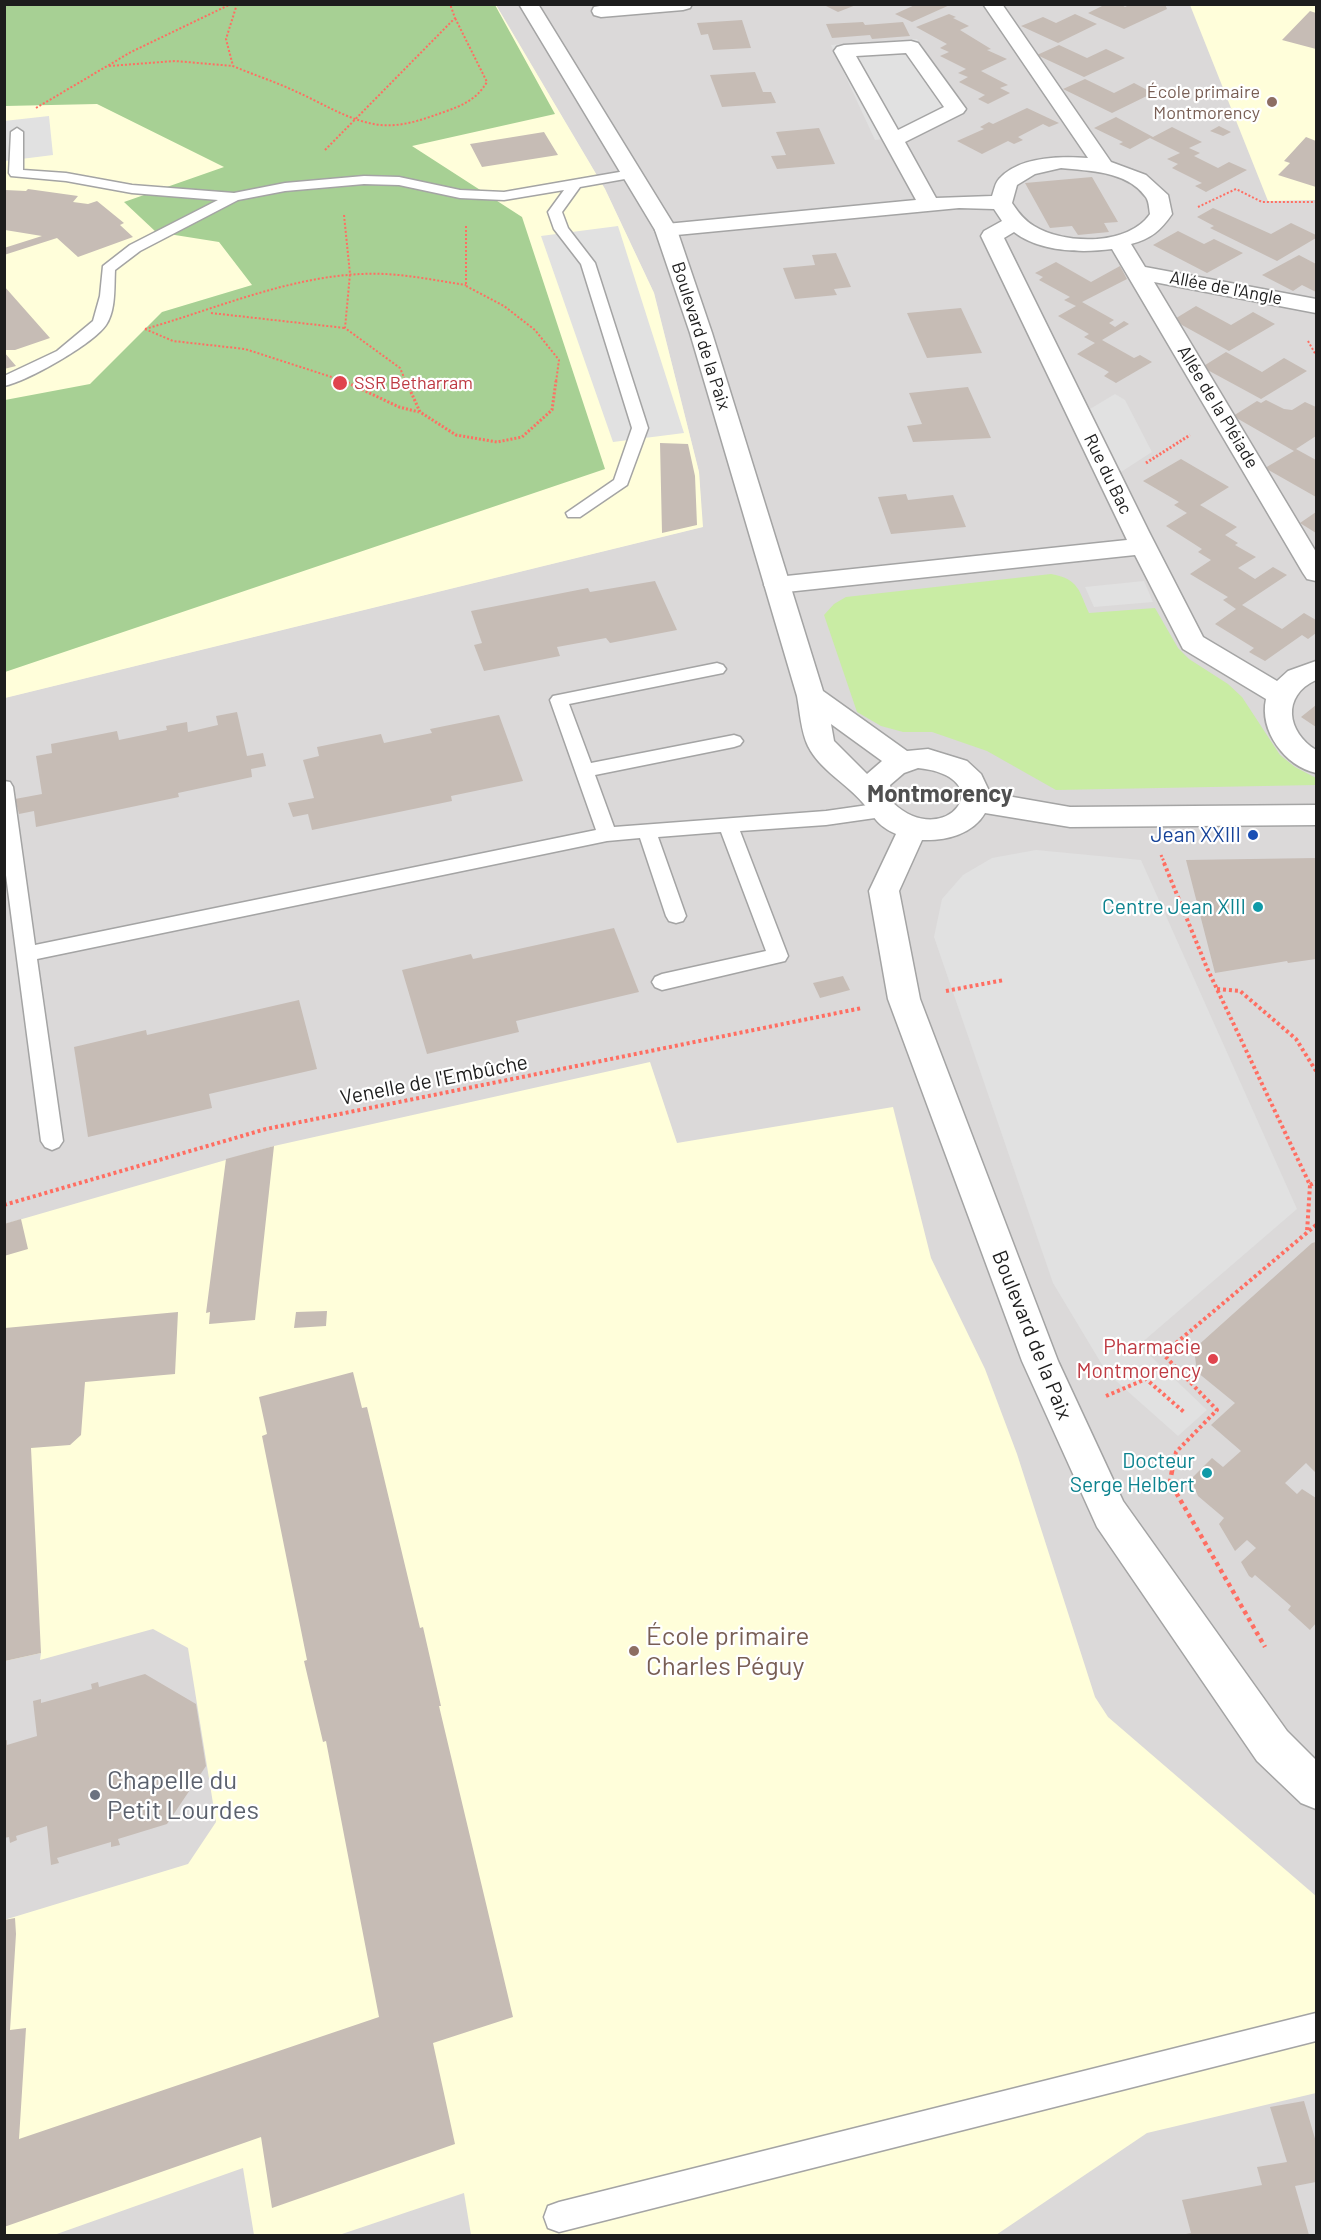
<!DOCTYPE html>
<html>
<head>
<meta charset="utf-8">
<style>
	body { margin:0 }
	#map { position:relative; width:1321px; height:2240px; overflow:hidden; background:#eeeae2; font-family:Barlow,sans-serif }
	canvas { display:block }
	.frame { position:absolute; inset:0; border:6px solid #1d1d1d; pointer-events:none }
</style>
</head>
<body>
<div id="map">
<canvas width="1321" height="2240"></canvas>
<div class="frame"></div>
</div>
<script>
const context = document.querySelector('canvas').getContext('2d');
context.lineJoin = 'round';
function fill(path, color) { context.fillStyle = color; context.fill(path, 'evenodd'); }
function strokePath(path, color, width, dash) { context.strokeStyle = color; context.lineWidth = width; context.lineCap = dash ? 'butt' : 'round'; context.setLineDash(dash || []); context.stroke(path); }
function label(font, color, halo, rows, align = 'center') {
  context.font = font + ' Barlow,sans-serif'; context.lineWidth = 4.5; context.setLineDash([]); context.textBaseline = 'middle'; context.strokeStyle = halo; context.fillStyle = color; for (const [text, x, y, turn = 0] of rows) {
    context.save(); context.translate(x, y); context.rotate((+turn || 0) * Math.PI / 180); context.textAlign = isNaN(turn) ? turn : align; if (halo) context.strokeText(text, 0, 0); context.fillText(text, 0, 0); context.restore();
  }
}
fill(new Path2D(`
	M496 5H1316V2235H5L4 698 702 527 699 472 654 293 605 189Z`), '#dbd9d9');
fill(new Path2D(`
	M4 5H496L605 189 654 293 699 472 703 527 5 698Z
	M1190 5H1316V200L1268 201Z
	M650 1062 677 1143 893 1107 931 1258 985 1369 1017 1454 1095 1697 1108 1717 1316 1896V2093L1147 2133 996 2235H471L464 2193 339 2235H254L243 2168 54 2235H5L4 1920 188 1864 216 1822 188 1648 153 1629 40 1660 41 1653 5 1661V1224L274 1146Z`), '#fffeda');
fill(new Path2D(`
	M1051 574C1079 579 1079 591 1089 613L1155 608 1178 648 1189 659 1228 684 1242 697 1280 755 1295 767 1316 778V785L1056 790 987 751 932 732H903L881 726 857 712 824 615 834 604 846 597Z`), '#c9eca4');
fill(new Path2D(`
	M4 5H495L555 114 412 146 522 217 605 469 5 672V400L90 384 162 312 252 285 219 242 156 232 124 202 224 167 97 104 5 106Z`), '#a7d094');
fill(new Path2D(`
	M917 39 968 110 921 134 875 140 831 45Z
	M49 116 53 155 5 161 4 121Z
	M618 226 684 433 613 442 541 236Z
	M1115 394 1125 400 1152 452 1121 472 1090 409Z
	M1144 581 1153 602 1094 607 1085 587Z
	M1036 850 1141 860 1297 1209 1139 1345 1207 1410 1178 1436 1107 1373 1053 1283 934 937 942 899 963 875 992 858Z`), '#e1e1e1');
fill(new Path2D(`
	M822 4H856V5L838 12Z
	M917 4H952L912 22 895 14Z
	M1106 4H1120L1125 7 1131 4H1165L1167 9 1124 29 1088 13Z
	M1310 11 1316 13V49L1282 40Z
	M949 14 956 17 953 18 969 26 960 30 991 49 987 50 1007 59 981 71 1008 85 1000 88 1010 93 988 104 978 99 985 95 959 82 968 77 958 73 966 69 940 56 949 52 940 48 947 44 916 27Z
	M1075 14 1097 24 1058 43 1021 26 1043 17 1056 23Z
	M742 20 751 48 713 50 708 34 701 35 697 23Z
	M863 22 865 25 903 22 910 36 872 39 870 35 832 38 826 24Z
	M1059 45 1087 58 1106 49 1125 58 1084 77 1037 55Z
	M755 72 763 92H771L776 103 722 107 710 75Z
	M1085 79 1114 93 1134 83 1153 93 1112 113 1063 89Z
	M1027 108 1059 123 1049 127 1043 124 1018 137 1023 140 1014 144 1008 141 982 154 957 141 984 129 980 127 989 122 993 124Z
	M1116 117 1153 137 1172 127 1202 142 1189 148 1200 153 1194 156 1218 168 1229 162 1247 170 1206 192 1195 186 1202 183 1172 168 1178 164 1167 159 1180 153 1150 138 1130 149 1119 144 1123 142 1094 128Z
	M1219 126 1231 132 1223 136 1210 131Z
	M819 128 835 164 777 169 771 156 786 155 776 132Z
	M544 132 558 155 482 167 470 144Z
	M1306 137 1316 141V187L1278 175 1290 163 1284 161Z
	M1092 177 1118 222 1104 223 1109 232 1078 235 1072 226 1050 228 1025 183Z
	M28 189 78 196 73 202 88 204 97 201 124 223 120 225 133 237 78 257 57 238 4 255V248L42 236 5 230V190L26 191Z
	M1213 208 1271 234 1291 223 1316 235V238L1277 261 1210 228 1214 226 1197 217Z
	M1178 231 1204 244 1214 239 1243 253 1207 273 1153 245Z
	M836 253 851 287 834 289 837 295 795 299 783 268 815 265 812 255Z
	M1299 255 1316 264V292L1302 285 1293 291 1262 275Z
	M1056 262 1091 282 1120 266 1127 279 1082 302 1114 320 1109 323 1115 327 1124 321 1129 324 1102 340 1134 358 1140 355 1152 362 1116 383 1104 376 1109 372 1077 354 1095 343 1084 337 1089 334 1058 316 1076 306 1064 300 1070 297 1039 280 1043 277 1035 273Z
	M4 286 50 338 15 350H4Z
	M1196 306 1231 325 1253 312 1275 324 1229 351 1173 320Z
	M961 308 982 353 927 358 907 313Z
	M4 352 16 366 4 369Z
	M1226 352 1262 372 1284 358 1307 371 1261 399 1202 367Z
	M968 387 991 438 913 442 907 426 922 424 909 393Z
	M1266 400 1284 409 1292 410 1305 402 1316 407V436L1296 449 1316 460V497L1265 468 1294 451 1233 416 1257 401 1261 403Z
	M660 443 688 444 695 476 697 525 662 533Z
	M1181 459 1229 487 1200 505 1237 527 1225 535 1238 543 1235 545 1256 557 1238 568 1255 579 1273 567 1287 575 1242 605 1282 629 1304 613 1316 620V633L1308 639 1302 635 1265 661 1249 652 1254 648 1215 624 1236 609 1223 600 1228 597 1190 574 1211 560 1198 552 1202 549 1166 526 1187 513 1174 505 1179 502 1143 481Z
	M906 494 908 500 953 495 966 527 891 534 878 497Z
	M1316 512V533L1300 523Z
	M655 581 677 630 610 643 606 638 557 647 560 656 484 671 474 645 482 643 471 611 588 588 590 592Z
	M1316 705V727L1301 717Z
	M237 712 247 756 263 753 266 766 251 769 252 777 178 793 179 797 36 827 34 811 19 814 15 799 42 794 36 756 52 753 51 744 117 731 119 740 167 730 166 726 187 722 188 732 218 725 216 716Z
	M499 715 523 781 451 796 452 801 312 830 308 814 293 817 288 803 314 798 303 760 319 756 317 747 381 734 384 743 432 733 430 729Z
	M1316 858V959L1288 963 1287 961 1215 973 1186 860Z
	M614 928 639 992 516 1021 519 1032 427 1054 402 970 471 954 473 959Z
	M843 976 850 990 820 998 813 983Z
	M299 1000 317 1069 209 1094 212 1108 88 1137 74 1047 146 1030 147 1035Z
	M274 1146 255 1320 209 1324 210 1312 206 1313 226 1159Z
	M21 1219 28 1249 4 1256V1224Z
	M1316 1242V1473L1306 1463 1285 1483 1297 1494 1302 1489 1316 1498V1623L1310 1630 1288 1610 1291 1606 1255 1575 1252 1578 1249 1576 1241 1562 1256 1548 1247 1540 1235 1551 1219 1524 1224 1518 1198 1496 1191 1479 1212 1458 1223 1467 1241 1451 1211 1425 1235 1403 1197 1372 1194 1349 1312 1243Z
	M327 1311 326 1326 294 1328 296 1312Z
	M178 1312 175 1374 85 1382 81 1435 70 1445 31 1448 41 1653 5 1661V1328Z
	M353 1372 362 1408 367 1407 420 1628 423 1627 441 1706H439L513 2017 433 2043 455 2144 272 2208 261 2137 4 2227V1920L15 1918 16 1934 10 2030 26 2028 19 2139 379 2017 326 1741 323 1742 304 1661 307 1660 262 1436 267 1434 259 1397Z
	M145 1674 196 1704 205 1760 206 1766 167 1824 118 1839 120 1845 111 1847V1842L57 1858 59 1863 51 1865 47 1826 16 1836 17 1840 10 1843 9 1837 4 1838V1741L7 1740V1745L37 1736 33 1701 41 1699V1703L92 1689 91 1684 98 1682 99 1687Z
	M1304 2101 1316 2142V2182L1295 2186 1309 2235H1181L1191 2233 1182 2200 1262 2185 1257 2167 1287 2162 1270 2107Z`), '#c6bcb5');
const service = new Path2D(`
	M17 128 23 132V170L66 173 132 185 234 193 285 183 364 176 399 177 460 190 504 192 631 170 636 171 638 174 636 177 580 187 562 212 568 228 595 263 648 428 627 485 580 517H568L566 513 614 480 632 428 581 264 554 229 548 212 564 190 504 200 460 198 399 185 364 184 285 191 238 200 140 251 115 270C114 287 116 310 106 325 93 344 28 381 4 386V376L57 351 93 321 100 296 103 266 130 245 218 200 132 193 66 181 11 176 9 173 11 132Z
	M717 663 723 665 726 669 723 673 569 704 591 763 734 735 740 737 743 741 740 745 734 747 595 775 614 827 826 811 882 803 889 805 891 810 889 815 882 817 826 825 740 831 788 956 785 961 662 990 655 987 652 982 655 977 662 974 766 951 721 832 658 837 686 916 683 921 676 923 669 921 666 916 640 838 607 841 37 959 63 1141 59 1147 52 1150 45 1147 41 1141 4 860V781L10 782 13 787 35 945 596 830 550 700 553 696Z
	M1316 2013V2041L559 2232 548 2228 544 2217 548 2206 559 2202Z`);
const minor = new Path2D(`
	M692 4 690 8 683 10 601 17 594 15 592 11 594 7 611 4Z
	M983 4H1002L1111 162 1146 175 1168 195 1172 214C1161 230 1151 239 1131 244L1145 267 1316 299V313L1154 282 1316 552V581L1307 579 1303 573 1112 249C1081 253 1040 252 1014 232L1004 238 1149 532 1203 637 1277 681 1288 671 1316 661V680C1281 696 1287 732 1316 750V773C1285 766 1259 731 1266 699L1183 649 1135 555 777 593 768 591 764 585 768 579 777 577 1127 540 981 236 984 231 1002 221 994 209 959 208 666 236 658 235 655 230 658 225 666 224 916 200 834 51 837 47 844 45 911 41 918 43 966 109 963 113 905 142 936 198 992 196C994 191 995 183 999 179 1019 156 1061 156 1088 158ZM906 53 944 107 898 130 856 56ZM1061 168C1089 171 1127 171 1145 196 1149 200 1149 208 1150 214 1128 246 1065 245 1034 226 1024 220 1018 212 1012 203L1017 185 1035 174Z`);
const tertiary = new Path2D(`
	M519 4H538L677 230 712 333 823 691 907 751 928 749 967 761 981 774 990 793 1070 807 1316 805V825L1070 827 985 813C973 834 946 841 922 840L899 891 920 999 1058 1361 1123 1501 1287 1731 1316 1760V1809L1301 1803 1257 1761 1097 1527 1022 1361 888 999 869 891 896 834C876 825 875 817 863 803 846 783 820 770 808 746 801 732 800 712 797 696L690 333 655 230ZM831 724 882 761 867 774 834 741ZM918 768C1003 777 946 852 893 803L890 785 904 773Z`);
strokePath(service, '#a4a4a4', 3);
strokePath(minor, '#a4a4a4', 3);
strokePath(tertiary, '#a4a4a4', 3);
strokePath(new Path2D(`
	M237 4 226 39 233 66C254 75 276 82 297 92 324 104 351 122 381 125 403 127 424 119 444 112 463 105 476 100 487 82L455 18
	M109 66 175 61 233 66
	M36 108 131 52 231 4
	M325 150 455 18 450 4
	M1198 207 1236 189 1262 202H1316
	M344 215 350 274 345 328 400 368 406 382
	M466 226V286L504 306 535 330 559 360 556 382
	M211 313 345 328
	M145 329C215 309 288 277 362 274 397 272 432 280 466 285
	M145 329 173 341 245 349 347 382
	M1308 341 1316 355`), '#ff6e62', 2, [2, 2]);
strokePath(new Path2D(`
	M344 381 399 407 419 412
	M406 381 420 412 456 435 497 442 522 437 552 410 556 381
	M1146 463 1190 435
	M1161 855 1165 864`), '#ff6e62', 3, [2, 2]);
strokePath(new Path2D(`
	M1164 863 1207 968 1310 1185 1307 1232
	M1217 989 1240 991 1296 1039 1316 1071
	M946 991 1004 980
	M1310 1185 1316 1182
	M4 1205 266 1129 862 1008
	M1106 1396 1146 1379 1185 1413
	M1172 1472 1176 1452 1217 1410 1163 1354 1316 1225`), '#ff6e62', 4, [3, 3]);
strokePath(new Path2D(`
	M1172 1471 1170 1482 1265 1647`), '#ff6e62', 4.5, [4, 4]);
fill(service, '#fff');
fill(minor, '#fff');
fill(tertiary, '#fff');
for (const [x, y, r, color] of [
	[1272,102,6,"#8d6e63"],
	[340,383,8,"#e0444e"],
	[1253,835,6,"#1a4fb4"],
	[1258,907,6,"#0f9aa8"],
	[1213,1359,6,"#e0444e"],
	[1207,1473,6,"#0f9aa8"],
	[634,1651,6,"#8d6e63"],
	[95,1795,6,"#6b7280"]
]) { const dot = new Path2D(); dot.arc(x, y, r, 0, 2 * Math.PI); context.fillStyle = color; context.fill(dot); strokePath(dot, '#fff', 2); }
label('18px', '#785e54', '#fff', [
	["École primaire",1260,92],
	["Montmorency",1260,113]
], 'right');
label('18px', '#1d1d1d', '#fff', [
	["Allée de l'Angle",1226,288,11],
	["Boulevard de la Paix",701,336,72],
	["Allée de la Pléiade",1218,407,59],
	["Rue du Bac",1108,474,64]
]);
label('18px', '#be3a42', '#fff', [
	["SSR Betharram",354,383]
], 'left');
label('21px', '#164399', '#fff', [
	["Jean XXIII",1241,835]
], 'right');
label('21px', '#0d838f', '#fff', [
	["Centre Jean XIII",1246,907],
	["Docteur",1195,1461],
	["Serge Helbert",1195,1485]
], 'right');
label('21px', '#1d1d1d', '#fff', [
	["Venelle de l'Embûche",434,1080,-11],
	["Boulevard de la Paix",1032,1335,68]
]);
label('21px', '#be3a42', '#fff', [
	["Pharmacie",1201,1347],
	["Montmorency",1201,1371]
], 'right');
label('bold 24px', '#505050', '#fff', [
	["Montmorency",940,794]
]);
label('26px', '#785e54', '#fff', [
	["École primaire",646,1636],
	["Charles Péguy",646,1666]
], 'left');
label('26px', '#5b616d', '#fff', [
	["Chapelle du",107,1780],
	["Petit Lourdes",107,1810]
], 'left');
</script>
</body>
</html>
